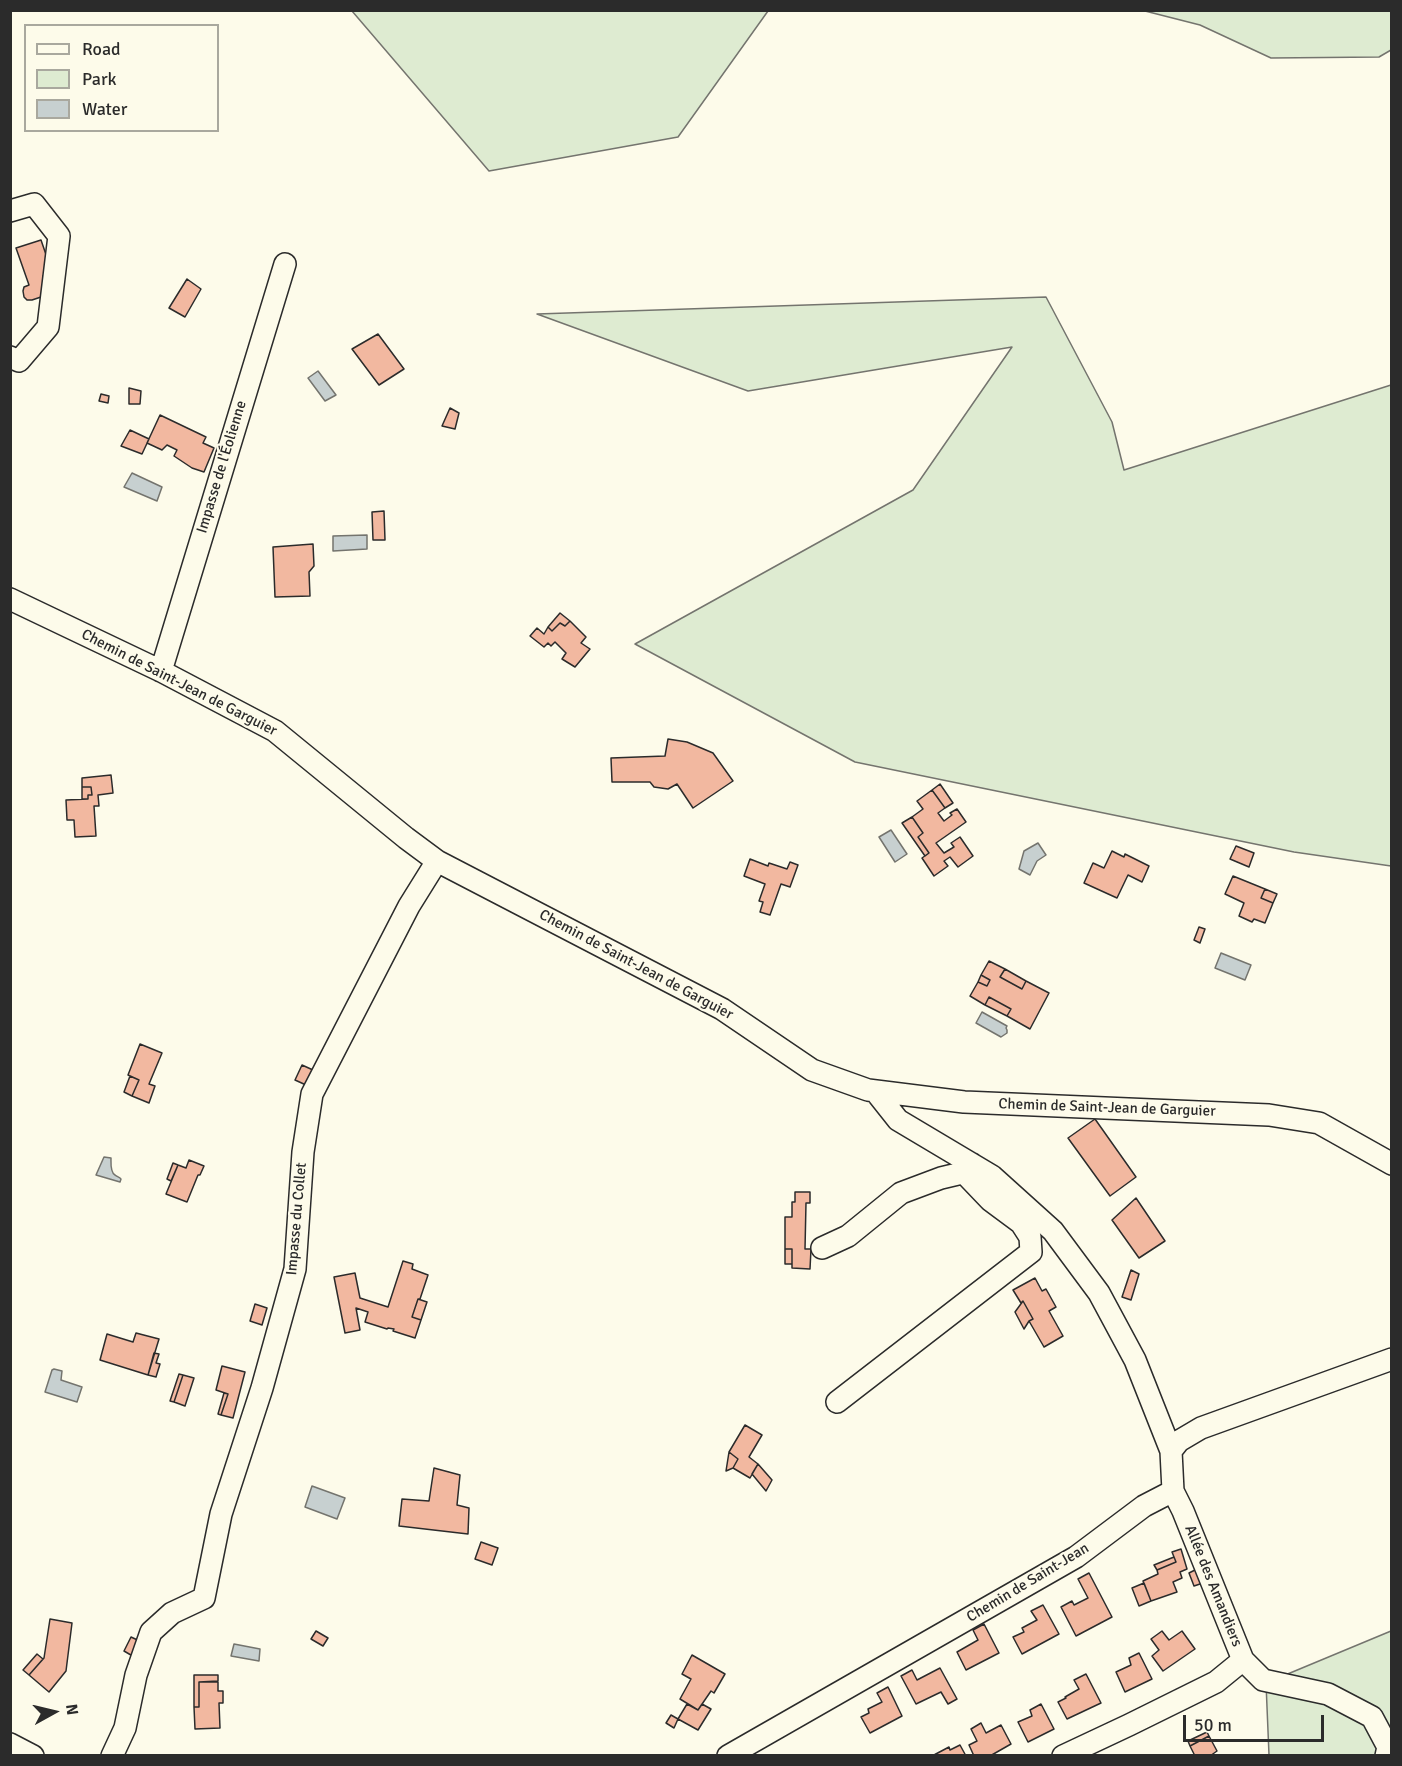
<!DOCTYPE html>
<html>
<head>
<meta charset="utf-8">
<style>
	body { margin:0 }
	#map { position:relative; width:1402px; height:1766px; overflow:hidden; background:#fdfbea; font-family:Signika,sans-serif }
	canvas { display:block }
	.frame { position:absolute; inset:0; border:12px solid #2b2b2b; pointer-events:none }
	.legend { position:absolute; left:24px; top:24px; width:195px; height:108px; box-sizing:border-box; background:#fdfbea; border:2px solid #a9a89e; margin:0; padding:8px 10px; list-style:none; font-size:18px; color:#2b2b2b }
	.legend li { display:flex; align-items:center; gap:12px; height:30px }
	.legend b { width:30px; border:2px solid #a9a89e }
	.north { position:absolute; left:24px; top:1682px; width:60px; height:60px; -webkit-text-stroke:4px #fdfbea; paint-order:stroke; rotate:82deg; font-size:16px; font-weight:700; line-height:24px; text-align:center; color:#2b2b2b }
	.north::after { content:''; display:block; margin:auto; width:21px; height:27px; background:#2b2b2b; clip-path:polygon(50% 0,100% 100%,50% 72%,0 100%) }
	.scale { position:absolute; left:1183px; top:1715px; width:141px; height:27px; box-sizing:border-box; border:3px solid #2b2b2b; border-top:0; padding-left:8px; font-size:18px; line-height:21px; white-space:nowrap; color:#2b2b2b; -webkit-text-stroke:4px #fdfbea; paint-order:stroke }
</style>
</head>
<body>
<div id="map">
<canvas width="1402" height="1766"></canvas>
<div class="frame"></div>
<ul class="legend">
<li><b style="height:8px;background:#fdfbea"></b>Road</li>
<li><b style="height:16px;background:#deebd1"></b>Park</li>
<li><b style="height:16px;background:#c7d0d0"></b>Water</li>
</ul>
<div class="north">N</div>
<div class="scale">50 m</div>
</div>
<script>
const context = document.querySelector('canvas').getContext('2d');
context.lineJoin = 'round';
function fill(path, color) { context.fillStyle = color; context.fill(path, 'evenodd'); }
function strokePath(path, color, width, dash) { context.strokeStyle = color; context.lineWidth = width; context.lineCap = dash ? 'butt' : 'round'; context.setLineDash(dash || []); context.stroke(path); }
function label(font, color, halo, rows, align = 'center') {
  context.font = font + ' Signika,sans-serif'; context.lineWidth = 4.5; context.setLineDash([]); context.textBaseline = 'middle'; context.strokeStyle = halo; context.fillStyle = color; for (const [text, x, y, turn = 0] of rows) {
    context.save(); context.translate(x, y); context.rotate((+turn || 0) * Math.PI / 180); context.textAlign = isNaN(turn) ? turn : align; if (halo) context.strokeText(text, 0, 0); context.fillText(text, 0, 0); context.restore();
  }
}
const green = new Path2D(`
	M352 11H768L678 137 489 171Z
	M1145 11H1391V50L1379 57 1271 58 1200 25Z
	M1046 297 1112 422 1124 470 1391 385V866L1294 852 855 762 635 644 913 490 1012 347 748 391 537 314Z
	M1391 1631V1755H1269L1266 1683Z`);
fill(green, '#deebd1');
strokePath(green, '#74746e', 1.5);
const water = new Path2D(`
	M318 371 336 395 325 401 308 378Z
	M132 473 162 487 157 501 124 487Z
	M367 535V549L333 551V536Z
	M891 830 907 854 895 862 879 837Z
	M1038 843 1046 855 1037 861 1030 875 1019 869 1024 851Z
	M1221 953 1251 965 1245 980 1215 968Z
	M982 1012 1007 1026 1006 1028 1007 1030V1033L1001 1037 976 1023Z
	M104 1157 111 1158C111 1163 110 1172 115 1175 117 1177 120 1177 121 1179L120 1182 96 1175Z
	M54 1369 62 1371 61 1380 82 1387 77 1402 45 1392 52 1370Z
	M312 1486 345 1498 337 1519 305 1507Z
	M234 1644 260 1649 259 1661 231 1656Z`);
fill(water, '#c7d0d0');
strokePath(water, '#74746e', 1.5);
const building = new Path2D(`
	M41 240 52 272 43 276 50 294 32 300H27L24 297 23 291 24 287 29 285 16 248Z
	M187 279 201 289 185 317 169 308Z
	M378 334 404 369 379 385 352 349Z
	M129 388 141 391 140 404H129Z
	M101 394 109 396 108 403 99 401Z
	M450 408 459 413 455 429 442 426Z
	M160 415 206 437 203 443 214 448 204 472 192 468 174 456 177 450 167 445 162 450 147 443Z
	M130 430 149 439 142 454 121 446Z
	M384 511 385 540H373L372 512Z
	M313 544 314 566 309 572 310 596 275 597 273 547Z
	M560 613 570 621 565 626 560 623 552 631 548 627Z
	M570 621 586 637 581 643 590 649 575 667 562 659 566 653 555 642 551 646 548 643 544 647 530 636 537 628 544 634 548 627 552 631 560 623 565 626Z
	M668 739 687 742 713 753 733 781 693 808 677 784 668 789 654 787 650 782H612L611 758 665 756Z
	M111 775 113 793 98 795 99 806H94L96 836 75 837 74 820H67L66 800 88 799V795H92L91 787H82V778Z
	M940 784 953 803 945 808 932 790Z
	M82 787H91L92 795H88V799H82Z
	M932 790 945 808 938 813 944 821 952 815 950 813 957 809 966 822 936 843 944 853 954 847 951 843 960 837 973 856 958 867 950 857 944 861 948 866 934 876 922 858 929 853 918 837 923 833 912 817 923 809 917 801Z
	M912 817 923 833 918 837 929 853 925 856 902 823Z
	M1236 846 1254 853 1249 867 1230 859Z
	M1112 851 1124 857 1125 854 1149 866 1142 882 1128 875 1117 898 1084 883 1093 863 1104 868Z
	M750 859 768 866 769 863 787 869 790 862 798 865 790 887 781 884 770 915 760 912 763 902 759 901 765 884 744 876Z
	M1233 876 1265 889 1261 898 1273 903 1265 923 1254 919 1252 922 1239 916 1244 903 1225 894Z
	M1265 889 1277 894 1273 903 1261 898Z
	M1199 927 1205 929 1200 943 1194 940Z
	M989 961 1005 969 1000 977 1022 989 1026 981 1049 993 1030 1029 1007 1016 1011 1009 989 997 985 1005 970 996 978 982 987 986 990 980 981 975Z
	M1005 969 1026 981 1022 989 1000 977Z
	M981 975 990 980 987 986 978 982Z
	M989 997 1011 1009 1007 1016 985 1005Z
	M140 1044 162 1053 149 1084 155 1086 149 1103 132 1096 139 1080 128 1075Z
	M302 1065 313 1070 306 1085 295 1080Z
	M130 1076 139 1080 132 1096 124 1092Z
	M1095 1119 1136 1177 1110 1196 1068 1138Z
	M189 1160 204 1166 200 1175H198L187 1202 166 1194 178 1165 186 1168Z
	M173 1163 178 1165 171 1181 167 1179Z
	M795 1192H810V1203H806L805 1249H811L810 1269 792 1268V1249H785V1217H792V1202H795Z
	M1136 1198 1165 1241 1139 1258 1112 1220Z
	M785 1249H792V1264H785Z
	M403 1261 413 1264 412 1269 428 1275 420 1299H418L412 1317 421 1320 415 1338 393 1331 394 1329 388 1328 387 1329 365 1322 368 1312 356 1308 360 1330 345 1333 334 1277 355 1273 360 1298 388 1307Z
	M1131 1270 1139 1274 1131 1300 1122 1297Z
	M1035 1278 1042 1291 1046 1289 1056 1307 1049 1311 1063 1336 1044 1347 1029 1321 1033 1319 1023 1301 1021 1303 1013 1290Z
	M418 1299 427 1302 421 1320 412 1317Z
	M1023 1301 1033 1319 1029 1321 1024 1329 1015 1312Z
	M255 1304 267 1308 262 1325 250 1321Z
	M136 1333 159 1339 148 1375 100 1360 107 1334 133 1342Z
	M154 1353 159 1354 156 1363 160 1364 156 1377 148 1375Z
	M222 1366 245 1372 233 1418 221 1415 228 1394 216 1390Z
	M179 1374 183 1375 174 1402 170 1401Z
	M183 1375 194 1378 185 1406 174 1402Z
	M224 1393 228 1394 221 1415 218 1414Z
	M745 1425 762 1435 749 1457 758 1464 750 1478 733 1468 738 1459 729 1452Z
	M729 1452 738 1459 733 1468 726 1471Z
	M758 1464 772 1480 766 1491 752 1474Z
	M434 1468 460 1475 457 1505 469 1508 468 1534 399 1526 402 1499 429 1501Z
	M481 1542 498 1548 492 1565 475 1559Z
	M1181 1549 1187 1569 1180 1572 1182 1578 1173 1582 1177 1592 1151 1601 1143 1581 1158 1574 1157 1570 1176 1562 1172 1552Z
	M1174 1557 1176 1562 1157 1570 1154 1565Z
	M1197 1569 1203 1583 1194 1586 1189 1573Z
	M1089 1573 1112 1617 1076 1636 1061 1607 1072 1601 1074 1605 1088 1598 1078 1579Z
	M1144 1583 1151 1601 1139 1606 1132 1588Z
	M1043 1605 1059 1634 1022 1654 1013 1637 1024 1632 1022 1628 1037 1620 1031 1611Z
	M50 1619 72 1623 66 1671 49 1692 29 1675 44 1658Z
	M984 1624 999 1653 966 1670 957 1652 978 1640 973 1630Z
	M316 1631 328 1638 323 1646 311 1639Z
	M1162 1631 1169 1640 1182 1631 1195 1649 1163 1671 1152 1656 1159 1650 1151 1639Z
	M131 1637 144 1643 136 1658 124 1651Z
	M1139 1653 1152 1679 1125 1692 1116 1672 1131 1665 1129 1658Z
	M37 1654 43 1659 29 1675 23 1670Z
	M692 1655 725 1674 714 1693 711 1691 698 1710 680 1699 691 1679 682 1674Z
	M940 1668 957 1699 948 1704 941 1692 916 1704 901 1676 912 1670 917 1680Z
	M1086 1674 1101 1703 1067 1719 1058 1702 1066 1698 1065 1697 1079 1689 1074 1680Z
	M194 1675H218V1681L199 1682V1707H194Z
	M199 1682H218V1691H223V1703H219L220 1728 195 1729 194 1707H199Z
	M888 1687 902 1716 870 1733 861 1717 869 1713 868 1709 882 1702 877 1693Z
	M687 1704 698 1710 702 1704 711 1709 698 1730 678 1719Z
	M1041 1704 1054 1729 1028 1742 1018 1722 1032 1716 1030 1710Z
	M671 1715 678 1719 674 1728 666 1723Z
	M981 1723 986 1733 1001 1725 1011 1744 990 1756H974L969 1745 977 1741 971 1729Z
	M1207 1732 1209 1736 1190 1746 1188 1741Z
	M1209 1736 1217 1751 1210 1756H1195L1190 1746Z
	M960 1745 966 1756H932L949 1747 950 1750Z`);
fill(building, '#f2b8a0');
strokePath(building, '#2b2b2b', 1.5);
const minor = new Path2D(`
	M10 211 34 204 59 236 48 327 19 361 10 357
	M10 599 161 671 275 731 406 838 437 861 722 1009 812 1070 868 1090 964 1102 1269 1115 1319 1123 1392 1164
	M161 671 285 264
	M875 1091 898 1120 992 1176 1053 1231 1099 1293 1135 1360 1171 1451
	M822 1248 848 1236 901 1193 941 1178 962 1173 972 1164
	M837 1402 1031 1252 1030 1237 1021 1223 990 1200 968 1177 972 1164
	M1243 1660 1263 1680 1328 1694 1372 1717 1388 1747 1386 1756
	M10 1744 33 1756
	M112 1756 125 1728 136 1675 151 1632 172 1613 204 1598 221 1514 262 1388 295 1269 303 1152 312 1094 409 906 437 861
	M728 1756 1076 1557 1144 1506 1173 1491 1171 1451 1179 1441 1201 1428 1392 1359
	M1063 1756 1129 1725 1216 1682 1243 1660 1183 1511 1173 1491`);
strokePath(minor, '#2b2b2b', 24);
strokePath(minor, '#fdfbea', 21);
label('15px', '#2b2b2b', '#fdfbea', [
	["Impasse de l'Éolienne",222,467,-73],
	["Chemin de Saint-Jean de Garguier",179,683,27],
	["Chemin de Saint-Jean de Garguier",636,965,28],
	["Chemin de Saint-Jean de Garguier",1107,1108,2],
	["Impasse du Collet",297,1219,-85],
	["Chemin de Saint-Jean",1028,1583,-31],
	["Allée des Amandiers",1213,1586,68]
]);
</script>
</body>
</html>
